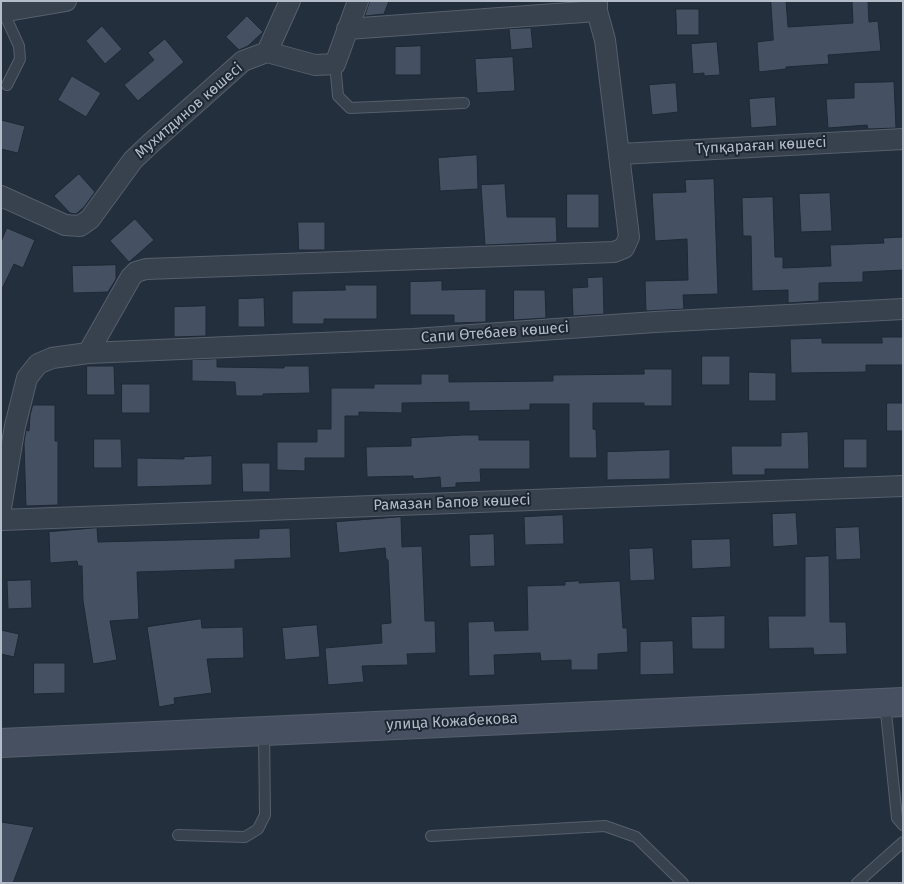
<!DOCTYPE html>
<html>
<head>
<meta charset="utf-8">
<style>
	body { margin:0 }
	#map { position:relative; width:904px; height:884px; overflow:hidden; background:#242f3e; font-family:"Fira Sans",sans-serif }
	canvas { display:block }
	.frame { position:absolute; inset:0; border:2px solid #b4bcc9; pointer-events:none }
</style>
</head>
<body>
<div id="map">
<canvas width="904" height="884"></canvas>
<div class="frame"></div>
</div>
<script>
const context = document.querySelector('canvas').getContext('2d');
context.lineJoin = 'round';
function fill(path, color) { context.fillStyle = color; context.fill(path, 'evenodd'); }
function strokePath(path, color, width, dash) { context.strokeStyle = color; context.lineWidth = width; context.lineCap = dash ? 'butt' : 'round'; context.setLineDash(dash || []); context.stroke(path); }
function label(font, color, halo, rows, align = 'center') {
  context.font = font + ' "Fira Sans",sans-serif'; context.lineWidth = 4; context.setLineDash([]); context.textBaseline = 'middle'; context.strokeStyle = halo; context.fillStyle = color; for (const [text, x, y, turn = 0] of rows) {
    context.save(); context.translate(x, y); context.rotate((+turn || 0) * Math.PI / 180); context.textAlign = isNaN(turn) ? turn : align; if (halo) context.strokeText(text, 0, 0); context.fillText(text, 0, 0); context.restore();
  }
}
const building = new Path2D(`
	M370 1H389L384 14 365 16Z
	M771 1H786L788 27 853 23 852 1H868L869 22 878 21 881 51 828 55 829 64 786 67V69L759 72 757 42 773 40Z
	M676 9H699V35H677Z
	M247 16 263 32 248 46 239 50 226 37Z
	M102 26 122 49 105 64 86 41Z
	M531 28 533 48 511 50 509 29Z
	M165 39 184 62 138 101 124 85 154 60 148 53Z
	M717 42 720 75 704 76V73L693 74 691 44Z
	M421 46V75H395V47Z
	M513 57 515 91 477 93 475 59Z
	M72 76 101 93 86 117 58 100Z
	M894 82 896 128 868 129 867 125 828 128 826 99 854 98V83Z
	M676 83 678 112 652 115 649 85Z
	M775 97 777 126 751 128 749 99Z
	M1 120 25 126 18 153 1 149Z
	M477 155 478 189 440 191 438 158Z
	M79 174 95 192 84 207 76 214 70 213 54 196Z
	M714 179 718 294 683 295 684 309 646 311 645 281 688 280 687 239 655 241 652 193 686 192 685 180Z
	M505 184 507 217H556L557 242 485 245 481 185Z
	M830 193 832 231 801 232 799 194Z
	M567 194H599V228H567Z
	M773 197 775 257H783V268L831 266 830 245 884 243 883 238 903 237V270L863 272V282L819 283V301L788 303V290L752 291 751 236H743L742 198Z
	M135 219 154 240 129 262 110 241Z
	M298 222H325V250H299Z
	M7 228 35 240 23 268 14 264 1 291V242Z
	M116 265V279L108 292 73 293 72 266Z
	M603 277 604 314 573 316 572 288 588 287 587 278Z
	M442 281V290L486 289V322L454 323V315H410V282Z
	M345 285H377V319H324V324H292V291L345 290Z
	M514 290H545L546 318 514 320Z
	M264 298 265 327H238V299Z
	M206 306V336L174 337V307Z
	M882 337H903V365H866V372L791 373 790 339 822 338V343H882Z
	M702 356H730V385H702Z
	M217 359V367L284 368V366H309L310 393 263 394V396H236L235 382 192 381V360Z
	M87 366H114L115 395H87Z
	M644 369H672V406H644V403H593V429L596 430 597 458H569V404H530V410L469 411V402L402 403V413L359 412V416H345V458H305V471L277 470V442H317V429H331V388H374V384H421V374H449V382L553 381V375L644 374Z
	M749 372 776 373V401H749Z
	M122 384H150V413H122Z
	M887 403H903V431H887Z
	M33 405H55V441H58V505L26 506 24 443 26 430 29 431 30 416Z
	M808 432 809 469H765V475H732L731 446H781V433Z
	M463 435H479V440H530V469H480L481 482 456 483V487L441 488 440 477 413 479V476L367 477 366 447 411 446V438Z
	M94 439H121L122 468H94Z
	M844 439H867V468H844Z
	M670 450V479L607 480V452Z
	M212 456V485L137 487V458L184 459V457Z
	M242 463H270V492H243Z
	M796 513 798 545 773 547 772 514Z
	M563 515 564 544 525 545 524 517Z
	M401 517 402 547 422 546 425 621H435L436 653 407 654 408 665 362 666 364 682 328 685 325 648 382 643 381 624 391 623 388 560 386 559 385 548 339 553 336 522Z
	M859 527 861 559 836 560 835 528Z
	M97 528 98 542 259 538V529L290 528 291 558 235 560V569L137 572 139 619 110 621 117 660 93 664 83 601 82 566H78L77 561 50 563 49 532Z
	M494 534 495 566 470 567 469 535Z
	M730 539 731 567 692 569 691 540Z
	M653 548 655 580 630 581 629 549Z
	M829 556 830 622H846L847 654 814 655 813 648 769 649 768 616H805V557Z
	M31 580 32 608 8 609 7 581Z
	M579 581V583L620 581 623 628H627L628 652 598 654V670H571V660L541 661 540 653 494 655 495 675 469 676 468 622 494 621 495 631 528 630 527 586 565 585V582Z
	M725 616V649H692L691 617Z
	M201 619 202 628 243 627 244 658 207 659 212 693 174 698 175 704 159 707 147 627Z
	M317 625 320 657 285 660 282 628Z
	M1 630 19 634 14 657 1 654Z
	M673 641 674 674 640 675V642Z
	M34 663H65V693L34 694Z
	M1 822 34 827 13 883H1Z`);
fill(building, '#455162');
strokePath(building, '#1f2835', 1);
const service = new Path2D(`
	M3 11 19 46 20 59 7 85
	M335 64 338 96 350 108 464 103
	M885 703 897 818 903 825
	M178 835 245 837 258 829 265 815 264 732
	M431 836 605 826 636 837 683 883
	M857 883 903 842`);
const minor = new Path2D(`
	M1 12 66 1
	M347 29 597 11
	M267 52 315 65 335 64 358 1
	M620 154 903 139
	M1 196 65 225 80 226 90 219 133 160 151 143 243 61 267 52 290 1
	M88 353 414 339 655 322 903 309
	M1 508 15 426 27 378 38 364 52 358 88 353 131 277 136 272 146 269 614 252 624 248 629 237 605 40 597 11V1
	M1 520 903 486`);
const secondary = new Path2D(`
	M1 743 903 702`);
strokePath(service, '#565f6c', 12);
strokePath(minor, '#565f6c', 22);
strokePath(secondary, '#565f6c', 30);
strokePath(service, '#38414e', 10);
strokePath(minor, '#38414e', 20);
strokePath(secondary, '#465061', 28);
label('15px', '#b4bcc9', '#1d2633', [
	["Мухитдинов көшесі",189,111,-41],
	["Түпқараған көшесі",761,146,-3],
	["Сапи Өтебаев көшесі",495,333,-4],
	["Рамазан Бапов көшесі",452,503,-2],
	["улица Кожабекова",452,722,-3]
]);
</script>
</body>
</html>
